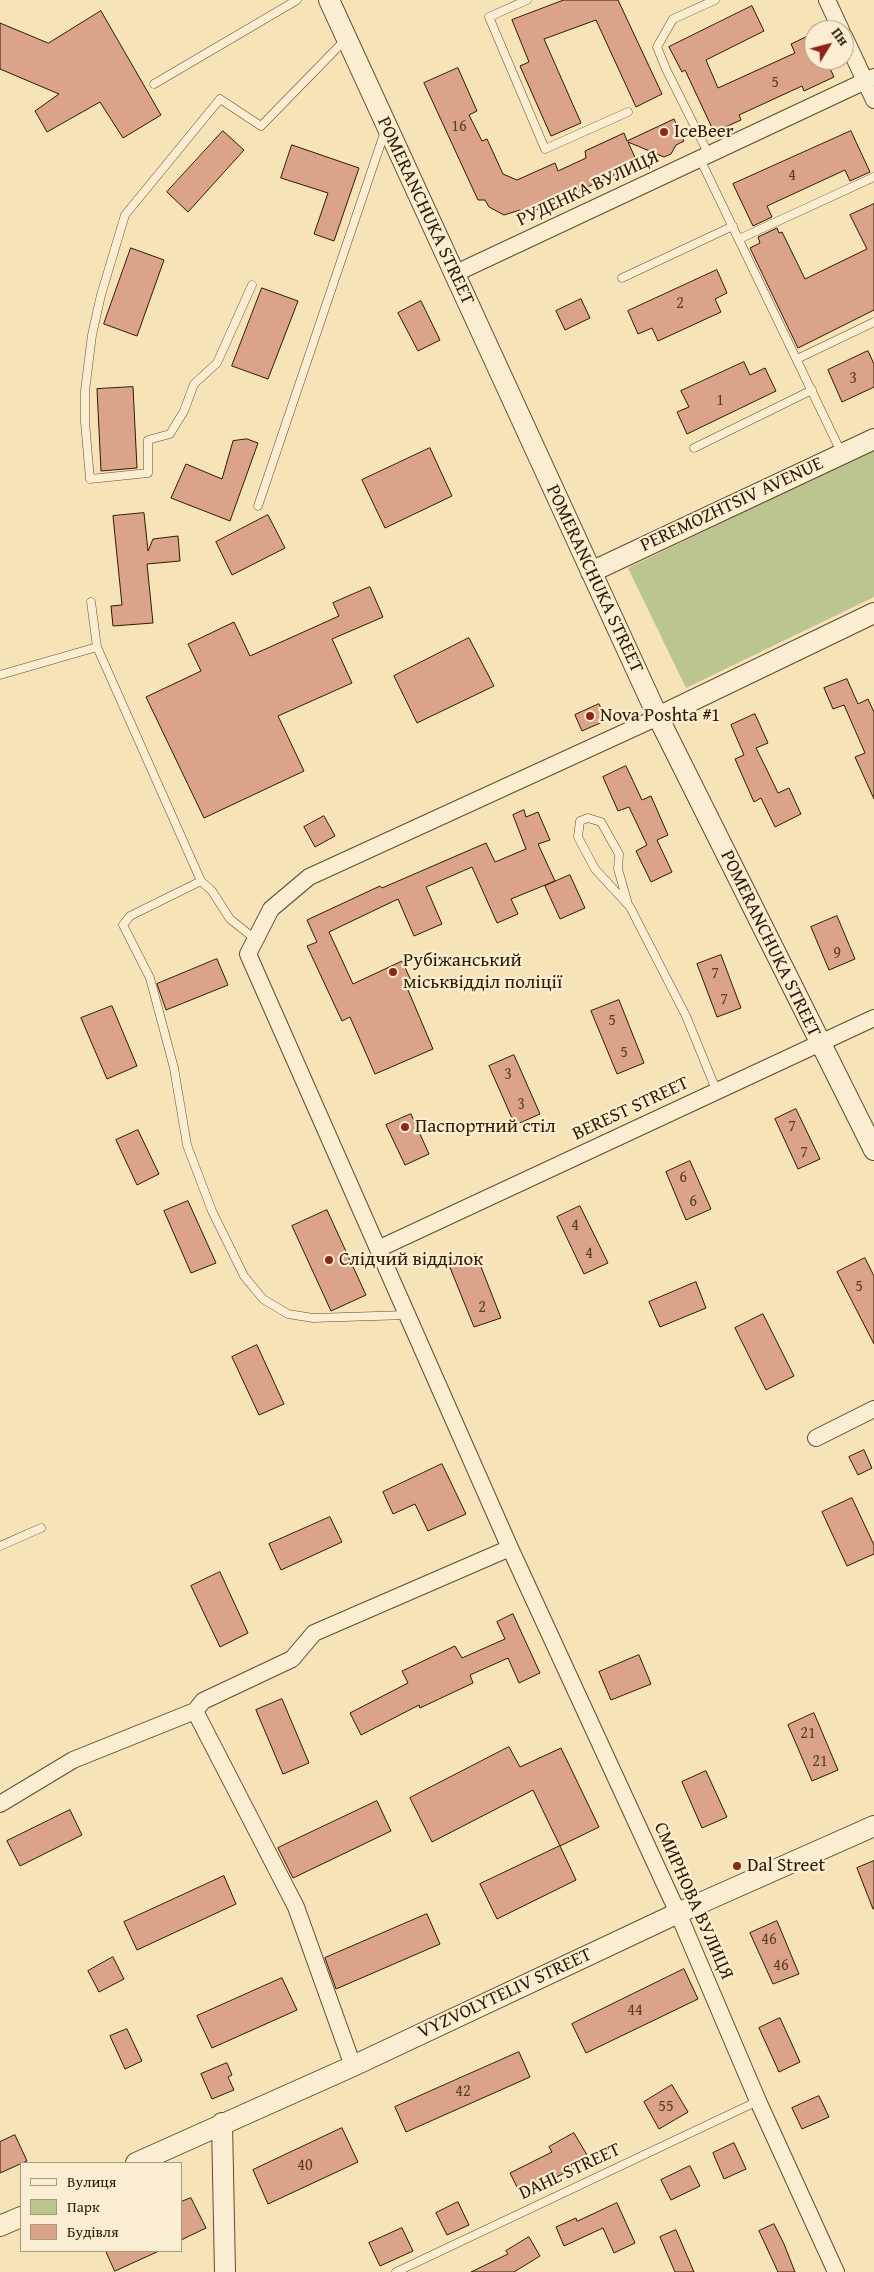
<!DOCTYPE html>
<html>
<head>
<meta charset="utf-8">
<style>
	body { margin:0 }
	#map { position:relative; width:874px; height:2272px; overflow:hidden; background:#f7e3b8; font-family:"Gentium Book Plus",serif }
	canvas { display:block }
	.legend { position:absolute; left:20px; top:2162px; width:162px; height:90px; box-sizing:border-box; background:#faedd1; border:1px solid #a8997d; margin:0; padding:6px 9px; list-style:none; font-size:15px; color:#2e1a00 }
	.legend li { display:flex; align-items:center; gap:10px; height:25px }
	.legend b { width:25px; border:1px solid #a8997d }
	.north { position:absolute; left:804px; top:20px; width:50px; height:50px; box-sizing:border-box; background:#faedd1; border:1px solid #a8997d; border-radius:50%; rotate:53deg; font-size:14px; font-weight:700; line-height:20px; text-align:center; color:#2e1a00 }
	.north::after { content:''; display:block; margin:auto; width:18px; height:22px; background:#8f2418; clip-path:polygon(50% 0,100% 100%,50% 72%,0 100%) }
</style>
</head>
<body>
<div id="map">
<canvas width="874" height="2272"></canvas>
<ul class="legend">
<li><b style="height:6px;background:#faedd1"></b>Вулиця</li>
<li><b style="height:14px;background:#bcc48f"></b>Парк</li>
<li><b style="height:14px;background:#dba48a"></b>Будівля</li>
</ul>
<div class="north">Пн</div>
</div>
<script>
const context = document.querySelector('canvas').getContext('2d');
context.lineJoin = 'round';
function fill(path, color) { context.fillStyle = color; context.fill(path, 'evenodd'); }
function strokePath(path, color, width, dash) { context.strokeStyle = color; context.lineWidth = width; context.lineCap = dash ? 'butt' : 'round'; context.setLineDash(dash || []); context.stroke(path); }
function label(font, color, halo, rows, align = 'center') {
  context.font = font + ' "Gentium Book Plus",serif'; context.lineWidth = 4.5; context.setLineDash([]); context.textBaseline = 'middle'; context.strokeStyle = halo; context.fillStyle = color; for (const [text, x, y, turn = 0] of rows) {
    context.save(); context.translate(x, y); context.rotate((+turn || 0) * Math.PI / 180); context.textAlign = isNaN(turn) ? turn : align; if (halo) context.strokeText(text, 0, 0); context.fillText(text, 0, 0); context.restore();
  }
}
fill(new Path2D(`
	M874 449V597L686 688 628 568Z`), '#bcc48f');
const building = new Path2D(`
	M564 0H618L662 94 636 107 596 20 544 39 581 123 551 136 520 66 529 62 512 20Z
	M752 6 764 31 706 60 718 88 795 53 791 44 814 33V60H826L834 77 804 91 802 86 739 115 741 120 714 132 685 70 682 72 669 47Z
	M101 11 161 115 123 138 100 102 47 132 35 111 59 94 0 69V23L48 43Z
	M458 68 477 111 469 115 482 141 487 139 503 174 517 180 555 163 558 171 586 158 585 151 624 133 627 141 674 119 684 141 676 145 671 154 664 157 628 142 638 164 523 216 520 210 504 215 489 207 485 200H478L424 83Z
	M223 131 244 150 188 212 167 192Z
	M851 131 870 172 850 181 845 170 767 206 772 217 753 226 733 184Z
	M292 145 359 168 334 241 314 234 328 193 281 178Z
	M874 204V310L798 348 750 248 760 243 758 237 777 228 779 233 782 232 805 279 867 249 850 215Z
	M131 248 164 260 137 336 104 324Z
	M717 270 727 293 715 299 721 312 658 341 652 328 638 334 628 311Z
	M262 288 298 301 268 379 232 366Z
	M581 299 590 318 565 330 556 311Z
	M421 301 440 340 418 351 398 313Z
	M868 351 874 364V387L842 402 828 370Z
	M744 362 750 375 765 368 776 391 687 434 677 412 689 407 681 391Z
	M133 387 137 468 101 471 97 389Z
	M247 439 258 443 230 521 171 498 186 464 222 479 233 441Z
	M430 448 452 496 385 528 362 480Z
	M144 513 148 551 153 539 178 536 180 561 147 564 153 623 113 626 111 606 122 605 113 516Z
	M268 515 285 548 232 575 216 542Z
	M370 587 383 617 332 639 352 683 278 716 304 771 204 818 146 697 201 671 188 644 234 622 250 656 339 616 333 603Z
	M469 638 494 686 417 723 394 676Z
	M847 679 858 704 868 699 874 712V799L855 757 865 753 844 705 833 709 824 688Z
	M599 704 607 720 582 731 575 715Z
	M755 714 768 743 756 748 766 768 778 793 789 788 801 814 775 827 761 798 754 802 735 759 744 755 731 725Z
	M626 766 642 800 651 796 668 835 657 840 672 872 651 882 636 851 647 845 629 807 618 811 603 777Z
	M524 810 526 817 538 812 550 840 538 844 555 881 511 899 518 914 497 923 472 867 426 887 442 924 414 936 398 899 329 932 353 984 402 961 414 987 408 990 433 1049 375 1074 350 1017 342 1021 307 946 317 942 307 920 380 886 382 888 486 843 495 862 526 849 513 815Z
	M324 816 335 836 315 847 304 827Z
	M570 875 585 908 560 919 545 886Z
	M837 916 855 959 829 970 811 927Z
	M721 955 741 1008 717 1017 697 964Z
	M217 959 228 985 166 1010 157 984Z
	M619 1000 644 1063 617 1074 591 1011Z
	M112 1006 137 1066 107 1079 81 1018Z
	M514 1055 540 1114 515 1125 489 1066Z
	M796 1109 820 1159 798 1169 775 1119Z
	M411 1114 429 1154 405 1165 386 1125Z
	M138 1130 159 1174 137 1185 116 1140Z
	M690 1161 711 1209 686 1220 666 1172Z
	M188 1201 216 1263 191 1273 164 1211Z
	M580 1206 608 1263 584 1274 557 1217Z
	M327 1210 366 1295 331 1311 292 1226Z
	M476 1254 501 1318 474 1327 449 1265Z
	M865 1258 874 1276V1344L837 1272Z
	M696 1282 706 1308 660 1327 649 1302Z
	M763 1314 794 1376 766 1390 735 1328Z
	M257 1345 284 1404 259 1415 232 1357Z
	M864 1450 872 1468 858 1475 849 1457Z
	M442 1464 466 1514 428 1531 415 1504 393 1514 383 1492Z
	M852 1498 874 1545V1554L847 1566 822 1512Z
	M330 1517 342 1542 281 1570 269 1544Z
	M220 1572 248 1633 220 1647 191 1586Z
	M513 1614 540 1673 519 1683 508 1658 470 1675 473 1683 420 1708 419 1705 361 1735 350 1713 408 1683 402 1671 455 1646 462 1658 505 1639 497 1622Z
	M639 1655 651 1684 611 1700 599 1672Z
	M282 1699 309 1763 283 1774 256 1710Z
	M814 1713 838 1770 812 1781 788 1725Z
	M509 1747 520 1767 561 1748 599 1827 560 1846 533 1790 432 1842 410 1798Z
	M706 1771 727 1817 702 1828 682 1782Z
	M377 1801 391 1831 293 1878 278 1848Z
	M70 1810 82 1835 20 1866 7 1841Z
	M560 1846 576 1880 497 1919 480 1884Z
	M874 1861V1909H873L857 1868Z
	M224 1876 236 1904 137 1950 124 1922Z
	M427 1914 440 1944 336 1989 325 1958Z
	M777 1921 799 1974 773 1984 750 1933Z
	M113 1957 124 1979 99 1992 88 1971Z
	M684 1969 698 1999 586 2053 572 2024Z
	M282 1978 297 2010 212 2048 197 2016Z
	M780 2018 800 2062 779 2072 759 2028Z
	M127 2029 142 2061 125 2069 110 2036Z
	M519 2052 530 2077 406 2132 395 2107Z
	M227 2063 232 2075 228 2077 234 2090 212 2099 201 2074Z
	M672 2085 688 2112 659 2129 644 2102Z
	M819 2096 829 2117 802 2129 792 2108Z
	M342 2128 358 2162 268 2204 253 2170Z
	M574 2133 590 2160 521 2195 510 2173 552 2152 549 2147Z
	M15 2135 27 2161 0 2173V2142Z
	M734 2143 746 2169 724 2179 713 2153Z
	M690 2166 700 2186 671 2200 661 2180Z
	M191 2198 206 2228 181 2240V2202Z
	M458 2202 469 2225 447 2235 436 2213Z
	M617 2203 635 2243 614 2253 603 2228 564 2246 556 2227 576 2218 577 2221Z
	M774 2224 784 2244 795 2272H778L759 2231Z
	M402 2228 413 2251 380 2266 369 2243Z
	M676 2230 694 2272H675L660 2237Z
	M529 2237 540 2256 514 2272H471L508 2254 506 2251Z
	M106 2251H159L115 2271Z`);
fill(building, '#dba48a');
strokePath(building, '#2e1a00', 1);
const service = new Path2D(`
	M527 0 489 17 545 149 628 112
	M154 84 297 0
	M709 155 666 69 657 47 673 19 715 0
	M700 159 842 454
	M739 239 874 177
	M622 278 733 226
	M252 285 217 363 194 384 184 411 170 434 148 440V473L90 479 85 422V391L92 335 101 295 125 215 220 99 261 126 345 40
	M797 359 874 322
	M694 448 812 390
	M258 506 385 131
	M91 602 97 647 201 881
	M0 675 97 647
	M628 904 618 869 619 854 601 822 588 818 580 821 578 837 595 869 630 907 686 1016 717 1092
	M255 939 230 919 212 891 201 881 130 916 123 925 150 978 174 1068 187 1145 212 1211 244 1276 263 1299 288 1314 313 1318 407 1315
	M0 1546 41 1528
	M396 2272 758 2101`);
const minor = new Path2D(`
	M827 0 841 30
	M844 36 874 100
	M454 274 874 77
	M658 717 309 877 271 909 248 954 510 1548 678 1913 758 2101 836 2272
	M378 1249 874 1018
	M816 1438 874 1409
	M0 1804 73 1760 195 1711
	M353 2066 296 1907 195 1711 203 1701 292 1659 314 1633 510 1548`);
const tertiary = new Path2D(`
	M329 0 658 717 874 1150
	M591 572 874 439
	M658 717 874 613
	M222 2123 225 2272
	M136 2163 353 2066 678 1913 874 1826
	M0 2226 21 2217`);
strokePath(service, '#604c2e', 9);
strokePath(minor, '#604c2e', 18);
strokePath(tertiary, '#604c2e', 22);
strokePath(service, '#faedd1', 8);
strokePath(minor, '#faedd1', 16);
strokePath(tertiary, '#faedd1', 20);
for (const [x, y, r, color] of [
	[664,132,5,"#8f2418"],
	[590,716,5,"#8f2418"],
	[393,972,5,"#8f2418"],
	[405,1127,5,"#8f2418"],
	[329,1260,5,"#8f2418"],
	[737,1866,5,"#8f2418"]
]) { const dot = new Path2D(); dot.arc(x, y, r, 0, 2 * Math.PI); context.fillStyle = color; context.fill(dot); strokePath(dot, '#faedd1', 2); }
label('16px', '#593c22', null, [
	["5",775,83],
	["16",459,127],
	["4",792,176],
	["2",680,304],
	["3",853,379],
	["1",720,401],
	["9",837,954],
	["7",715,974],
	["7",724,1000],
	["5",612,1021],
	["5",624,1053],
	["3",508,1075],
	["3",521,1105],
	["7",792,1127],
	["7",804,1153],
	["6",683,1178],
	["6",693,1202],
	["4",575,1226],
	["4",589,1254],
	["5",859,1287],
	["2",482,1308],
	["21",808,1734],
	["21",820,1762],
	["46",769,1940],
	["46",781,1966],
	["44",635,2011],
	["42",463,2092],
	["55",666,2107],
	["40",305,2166]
]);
label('19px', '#2e1a00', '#faedd1', [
	["IceBeer",674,132],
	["Nova Poshta #1",600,716],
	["Рубіжанський",403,961],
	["міськвідділ поліції",403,983],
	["Паспортний стіл",415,1127],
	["Слідчий відділок",339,1260],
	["Dal Street",747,1866]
], 'left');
label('19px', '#2e1a00', '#faedd1', [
	["РУДЕНКА ВУЛИЦЯ",588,189,-25],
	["POMERANCHUKA STREET",425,211,65],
	["PEREMOZHTSIV AVENUE",732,505,-25],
	["POMERANCHUKA STREET",594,579,65],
	["POMERANCHUKA STREET",770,944,64],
	["BEREST STREET",631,1109,-25],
	["СМИРНОВА ВУЛИЦЯ",693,1901,66],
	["VYZVOLYTELIV STREET",505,1994,-25],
	["DAHL STREET",570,2172,-25]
]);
</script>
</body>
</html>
